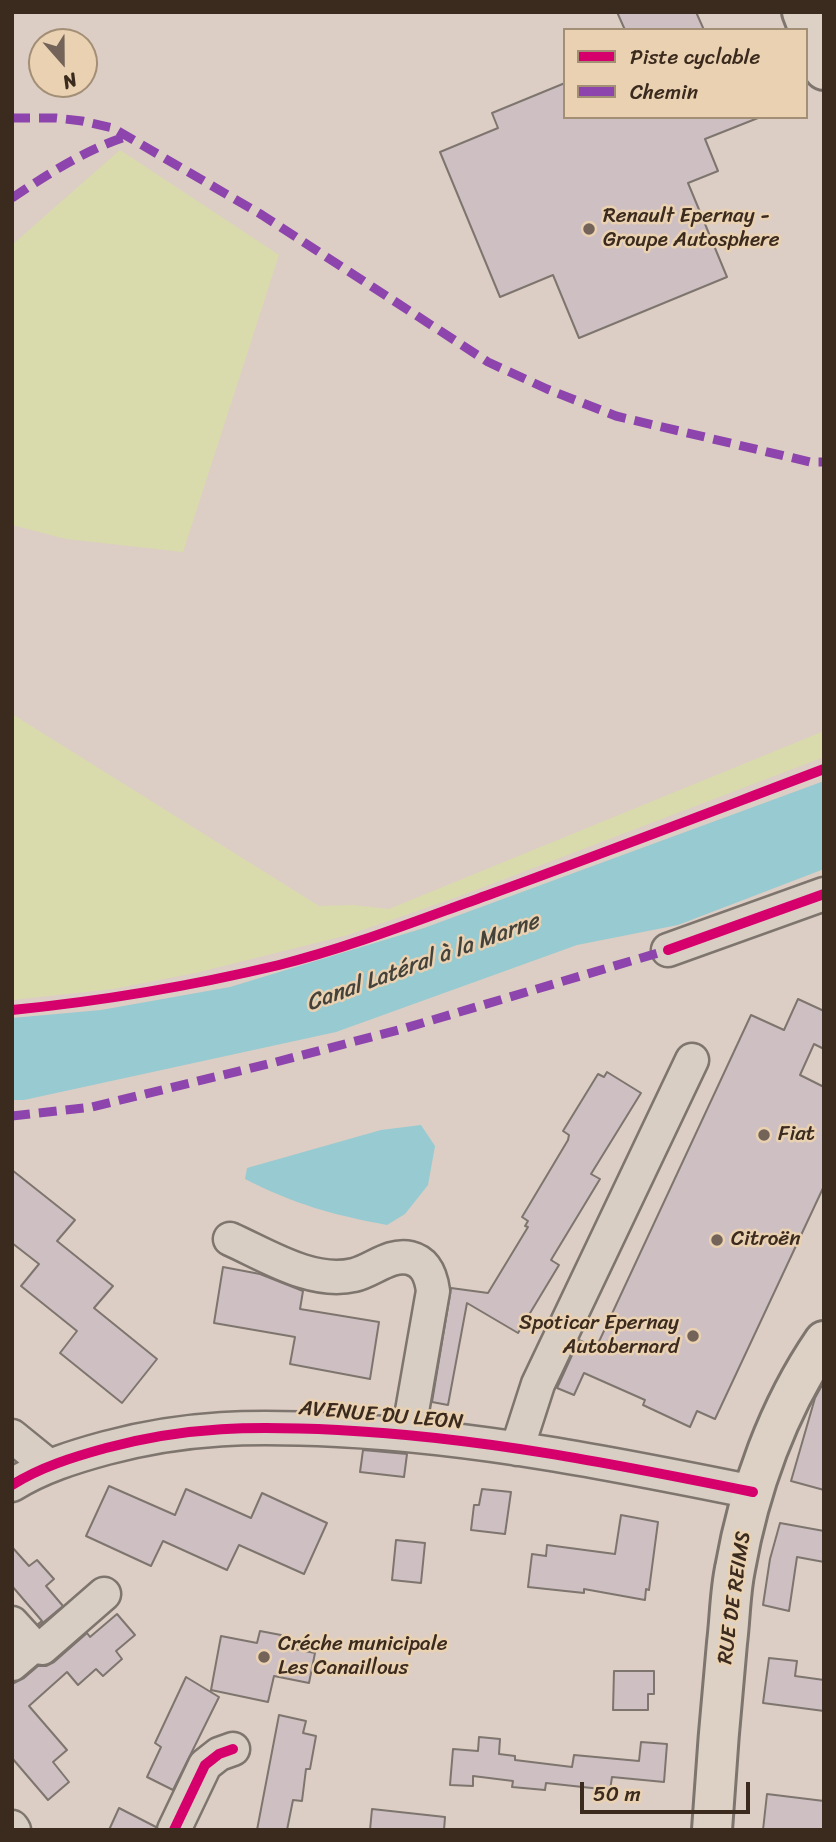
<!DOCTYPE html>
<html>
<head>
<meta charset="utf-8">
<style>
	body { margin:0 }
	#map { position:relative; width:836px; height:1842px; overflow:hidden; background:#dccec4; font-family:Sriracha,sans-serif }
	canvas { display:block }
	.frame { position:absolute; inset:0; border:14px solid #3b2a1e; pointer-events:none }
	.legend { position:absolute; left:563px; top:28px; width:245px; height:91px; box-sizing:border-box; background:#e9d1b1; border:2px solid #a38e76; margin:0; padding:9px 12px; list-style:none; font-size:21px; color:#3b2a1e }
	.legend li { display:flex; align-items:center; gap:14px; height:35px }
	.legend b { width:35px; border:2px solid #a38e76 }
	.north { position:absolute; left:28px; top:28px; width:70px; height:70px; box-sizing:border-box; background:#e9d1b1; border:2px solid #a38e76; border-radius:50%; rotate:159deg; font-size:19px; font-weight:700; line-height:28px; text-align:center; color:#3b2a1e }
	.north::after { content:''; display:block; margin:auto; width:24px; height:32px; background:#736358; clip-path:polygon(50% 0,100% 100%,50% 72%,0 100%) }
	.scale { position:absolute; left:580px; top:1782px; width:170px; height:32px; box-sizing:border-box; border:4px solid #3b2a1e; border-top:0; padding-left:9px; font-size:21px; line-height:24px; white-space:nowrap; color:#3b2a1e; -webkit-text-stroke:5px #e9d1b1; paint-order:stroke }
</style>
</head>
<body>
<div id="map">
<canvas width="836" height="1842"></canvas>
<div class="frame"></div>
<ul class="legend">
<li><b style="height:9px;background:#d6006c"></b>Piste cyclable</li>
<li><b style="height:9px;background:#8e44ad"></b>Chemin</li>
</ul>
<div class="north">N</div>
<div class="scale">50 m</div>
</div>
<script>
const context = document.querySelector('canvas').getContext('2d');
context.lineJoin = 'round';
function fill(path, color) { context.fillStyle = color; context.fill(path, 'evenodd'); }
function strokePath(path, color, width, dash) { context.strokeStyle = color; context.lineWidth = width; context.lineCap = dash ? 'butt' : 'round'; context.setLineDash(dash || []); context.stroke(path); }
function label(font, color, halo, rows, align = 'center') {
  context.font = font + ' Sriracha,sans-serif'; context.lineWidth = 5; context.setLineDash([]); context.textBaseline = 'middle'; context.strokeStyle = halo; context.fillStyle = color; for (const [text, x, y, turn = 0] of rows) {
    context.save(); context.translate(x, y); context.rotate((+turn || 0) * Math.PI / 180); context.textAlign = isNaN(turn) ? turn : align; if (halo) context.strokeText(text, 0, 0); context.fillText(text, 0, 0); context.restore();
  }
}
fill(new Path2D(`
	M120 150 279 255 183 552 66 539 12 525V245Z
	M12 714 319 906 353 905 389 909 824 731V757L460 896 348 935 195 973 113 989 12 1000Z`), '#d9dbac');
fill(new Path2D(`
	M824 781V869L678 925 577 945 336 1032 24 1100H12V1018L101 1010 230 987 424 928Z
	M421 1125 435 1146 428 1185 405 1214 387 1225C333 1215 294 1204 245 1179L247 1168 381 1130Z`), '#97cad1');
const building = new Path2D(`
	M617 12H696L704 30H625Z
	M565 83V117L758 118 705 139 718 171 688 183 727 277 579 338 553 275 500 297 440 152 498 128 492 113Z
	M798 999 824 1011V1049L814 1044 800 1075 824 1087V1186L715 1419 697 1411 690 1427 643 1405 645 1400 584 1373 574 1395 557 1388 579 1340 596 1348 751 1015 784 1030Z
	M607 1072 641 1093 591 1174 600 1179 551 1260 559 1265 518 1333 467 1303 448 1405 432 1402 451 1288 488 1293 528 1227 525 1226 528 1221 522 1217 568 1140 569 1135 563 1131 598 1074 604 1077Z
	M12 1170 75 1220 57 1241 113 1286 94 1308 157 1359 122 1403 60 1353 77 1331 21 1286 39 1264 12 1243Z
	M223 1267 260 1274 303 1291 300 1309 379 1322 370 1379 290 1364 295 1337 214 1323Z
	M821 1387H824V1490L791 1481 815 1398Z
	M363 1450 407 1454 404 1477 360 1472Z
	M109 1486 175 1515 186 1489 251 1518 262 1493 327 1523 304 1574 239 1545 227 1570 163 1541 151 1566 86 1536Z
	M482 1489 511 1492 505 1534 471 1530 474 1505H479Z
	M621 1515 658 1522 649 1590 646 1589 645 1600 584 1589V1593L528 1587 532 1554 546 1556 547 1545 615 1554Z
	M780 1523 824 1531V1562L797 1557 789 1611 763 1605 770 1559Z
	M396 1540 425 1543 421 1583 392 1580Z
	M12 1547 29 1566 37 1560 54 1579 46 1586 63 1606 39 1626 38 1624 42 1621 12 1586Z
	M117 1614 135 1635 116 1651 122 1659 103 1676 96 1669 78 1685 67 1672 29 1706 67 1750 53 1762 69 1782 48 1800 12 1758V1684L24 1678 38 1666H46L54 1662 87 1633 90 1637Z
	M260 1631 281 1635 279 1646 315 1653 309 1683 274 1676 268 1702 211 1690 221 1636 257 1643Z
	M769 1658 797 1661 795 1676 824 1680V1711L763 1703Z
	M614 1671H654V1694H648V1710H613Z
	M186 1677 219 1697 173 1790 147 1777 161 1747 155 1743Z
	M279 1715 306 1721 303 1733 316 1736 310 1769H306L302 1801 293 1800 287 1830H257Z
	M479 1737 500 1739 499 1754 515 1756V1760L572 1767 574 1755 639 1761 641 1742 667 1744 664 1782 612 1777 610 1790 546 1783 545 1790 512 1787 513 1781 473 1776V1786L450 1785 453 1749 478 1751Z
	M767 1794 824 1801V1830H763Z
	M119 1808 156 1827V1830H109Z
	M372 1809 445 1817 444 1830H370Z`);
fill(building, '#cebfc2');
strokePath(building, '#7e756e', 2);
const minor = new Path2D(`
	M668 950 824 894
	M230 1239C266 1255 312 1285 354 1275 372 1271 390 1253 410 1258 426 1262 431 1276 433 1291L408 1434
	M12 1436 49 1466
	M517 1449 538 1384 692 1060
	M12 1485C41 1467 73 1457 106 1448 188 1426 254 1426 338 1430 478 1437 615 1464 753 1492
	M12 1623 33 1646
	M12 1664 33 1646 42 1648 104 1594
	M12 1827 14 1830
	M174 1830 205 1765 219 1754 233 1749`);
const major = new Path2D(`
	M802 12 824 70
	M712 1830C716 1767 721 1705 727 1643 730 1619 730 1593 735 1569 749 1489 778 1408 824 1341`);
strokePath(minor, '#7e756e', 37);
strokePath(major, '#7e756e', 44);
strokePath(minor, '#d8cec3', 32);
strokePath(major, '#dcd1c4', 38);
strokePath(new Path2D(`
	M12 118H56L82 121 113 128 262 215 488 362 547 389 616 416 810 462H824
	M12 198C48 174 85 150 125 137
	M12 1116 92 1107 276 1062 402 1029 668 950`), '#8e44ad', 9, [18, 9]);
strokePath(new Path2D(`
	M668 950 824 894
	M12 1010C103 1001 191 986 279 965 351 947 421 919 491 894 602 854 713 811 824 769
	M12 1485C41 1467 73 1457 106 1448 188 1426 254 1426 338 1430 478 1437 615 1464 753 1492
	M174 1830 205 1765 219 1754 233 1749`), '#d6006c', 10);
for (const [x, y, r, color] of [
	[589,229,7,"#736358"],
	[764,1135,7,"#736358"],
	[717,1240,7,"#736358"],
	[693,1336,7,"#736358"],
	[264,1657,7,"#736358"]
]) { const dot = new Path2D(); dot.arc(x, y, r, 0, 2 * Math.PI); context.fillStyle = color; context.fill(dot); strokePath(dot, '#e9d1b1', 2.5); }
label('21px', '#3b2a1e', '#e9d1b1', [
	["Renault Epernay -",603,217],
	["Groupe Autosphere",603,241],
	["Fiat",778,1135],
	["Citroën",731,1240],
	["Spoticar Epernay",679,1324,"right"],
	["Autobernard",679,1348,"right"],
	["Créche municipale",278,1645],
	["Les Canaillous",278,1669]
], 'left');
label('21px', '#3b2a1e', '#e9d1b1', [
	["AVENUE DU LEON",381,1416,5],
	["RUE DE REIMS",735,1598,-82]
]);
label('italic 23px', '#44423a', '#e9d1b1', [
	["Canal Latéral à la Marne",423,963,-20]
]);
</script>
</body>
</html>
